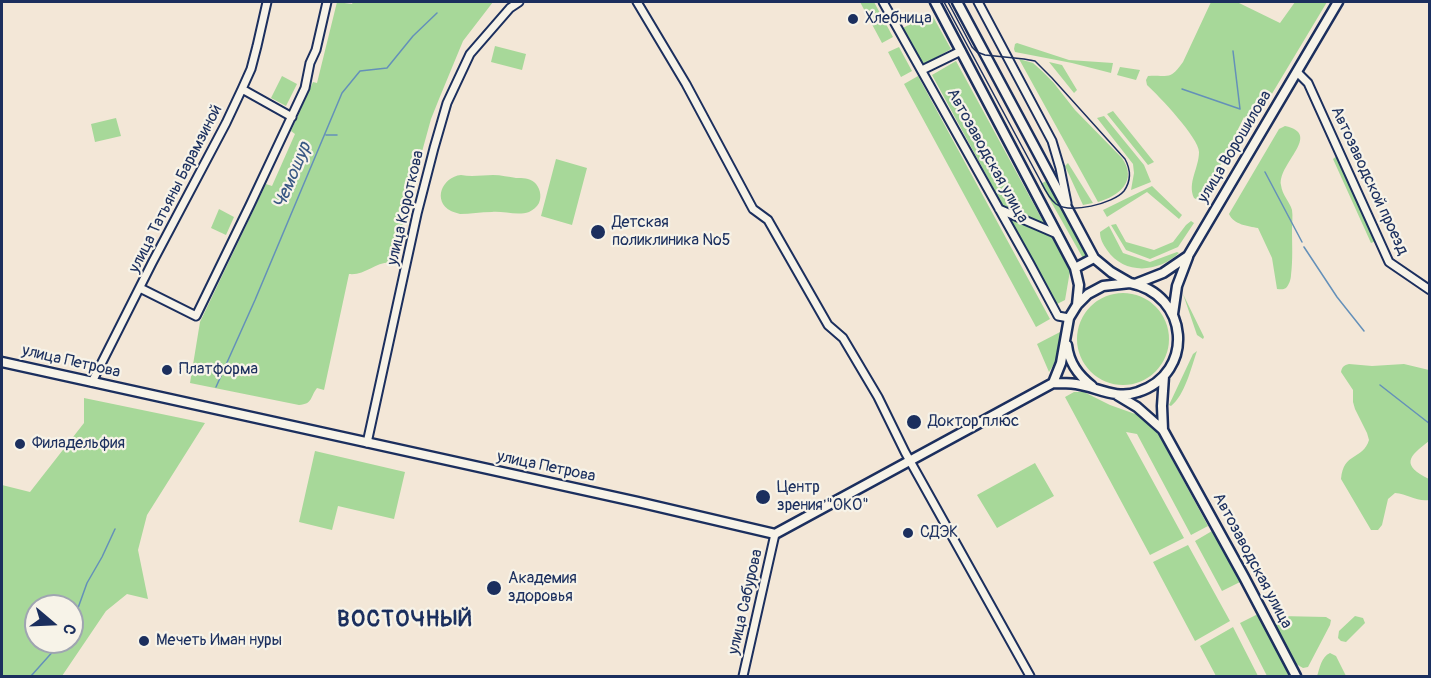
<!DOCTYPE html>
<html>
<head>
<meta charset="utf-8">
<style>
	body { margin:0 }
	#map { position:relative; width:1431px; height:678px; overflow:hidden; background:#f3e7d7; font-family:Pangolin,sans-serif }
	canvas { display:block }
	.frame { position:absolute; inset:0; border:3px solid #1b2f5e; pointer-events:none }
	.north { position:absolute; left:24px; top:594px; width:60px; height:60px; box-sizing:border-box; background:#f7f3e8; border:2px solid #9fa5b1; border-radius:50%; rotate:109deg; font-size:16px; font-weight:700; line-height:24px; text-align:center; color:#1b2f5e }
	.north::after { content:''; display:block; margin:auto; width:21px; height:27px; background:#1b2f5e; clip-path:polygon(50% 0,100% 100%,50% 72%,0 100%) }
</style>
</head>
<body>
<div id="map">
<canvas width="1431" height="678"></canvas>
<div class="frame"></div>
<div class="north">С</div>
</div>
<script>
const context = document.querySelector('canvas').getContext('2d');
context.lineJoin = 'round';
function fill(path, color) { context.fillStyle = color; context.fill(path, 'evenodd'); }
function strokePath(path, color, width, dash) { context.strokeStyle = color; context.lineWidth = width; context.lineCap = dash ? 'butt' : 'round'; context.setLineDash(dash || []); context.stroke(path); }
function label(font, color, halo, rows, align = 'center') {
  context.font = font + ' Pangolin,sans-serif'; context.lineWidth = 4.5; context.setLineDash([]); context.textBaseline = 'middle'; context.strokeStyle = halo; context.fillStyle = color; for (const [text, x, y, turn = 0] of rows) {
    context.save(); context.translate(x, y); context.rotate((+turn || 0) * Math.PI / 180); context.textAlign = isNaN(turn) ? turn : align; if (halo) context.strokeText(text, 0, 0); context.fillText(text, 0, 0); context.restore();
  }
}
fill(new Path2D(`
	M337 2 352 4 353 2H493L463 41 439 99 431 119 406 210 395 263C377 259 366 276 349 274L324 390 317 388C310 397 313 404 299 405L190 383 200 322 266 184 272 186 295 134 291 131 313 82 317 83Z
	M860 2H874L893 37 882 43Z
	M1211 2H1237L1280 23 1295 2H1327L1258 117 1247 121 1244 117 1205 197C1201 200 1199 201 1194 198 1187 183 1199 168 1199 152 1199 138 1159 96 1147 85L1146 80 1148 76C1168 74 1169 82 1183 62Z
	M931 13 951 49 923 65 903 28Z
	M1017 43 1069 60 1113 63 1111 73 1072 63 1015 52 1014 49 1015 44Z
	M495 46 526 54 522 70 491 62Z
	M899 47 912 71 901 77 888 52Z
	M1019 59 1033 63 1042 71 1053 82 1075 110 1122 158C1138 181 1119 196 1098 202Z
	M956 61 1070 271 1065 300 1055 305 1014 226 932 75Z
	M1049 62 1062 65 1077 90 1074 93Z
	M1120 67 1140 70 1136 80 1117 75Z
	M282 76 297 84 286 106 271 98Z
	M918 76 1050 319 1036 327 904 84Z
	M1113 111 1154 162 1148 165 1107 114Z
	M1104 116 1144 165 1151 182 1131 190 1134 173 1133 164 1097 118Z
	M116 118 121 136 95 142 91 124Z
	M1285 126C1323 134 1278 163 1281 185 1282 195 1290 202 1292 210 1293 216 1292 223 1292 229 1292 244 1293 260 1291 275 1291 279 1289 285 1286 288 1283 290 1280 289 1277 289L1272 258 1258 228C1248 226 1234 225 1229 214L1279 129Z
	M1337 156 1376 241 1371 243 1333 159Z
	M556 159 587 168 572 225 541 216Z
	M1068 163 1093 203 1083 205 1065 166Z
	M461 175C472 177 483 175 493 175 501 175 509 177 516 178 523 178 529 178 534 182 540 187 542 196 539 203 537 207 533 210 529 212 518 216 503 211 492 212 481 212 470 214 460 214 457 213 453 212 451 211 432 201 442 177 461 175Z
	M1046 181 1088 256 1087 260H1084L1041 184Z
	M1152 186 1182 215 1179 219 1147 192 1107 217 1103 210Z
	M219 209 234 217 226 235 211 228Z
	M1191 221 1194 223 1178 247 1150 259 1126 250 1111 225 1116 224 1126 242 1154 250 1173 242 1186 225Z
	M1109 226 1123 253 1150 262 1177 252 1179 253C1158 273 1124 275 1107 250 1103 244 1100 239 1100 232Z
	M1077 339a46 46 0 1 1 92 0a46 46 0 1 1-92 0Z
	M1183 294 1204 337 1203 339 1197 335Z
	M1062 331C1062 346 1057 360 1049 372L1037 344Z
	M1197 351C1191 368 1185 395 1171 406L1169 405 1193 354Z
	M1349 364 1372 366 1404 364 1429 370V441C1408 457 1401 465 1429 479V500C1417 502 1408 494 1395 493L1388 499 1382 525 1378 530H1371L1341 479C1343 452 1363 460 1369 440L1367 433 1355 409 1353 402V390L1341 372C1342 367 1344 365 1349 364Z
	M1074 392H1084L1110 405 1138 415 1146 420 1156 431 1161 439 1208 526 1191 535 1137 434 1126 432 1184 538 1150 555 1065 397Z
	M84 398 205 423 147 515 138 550 148 599 127 594 106 611 62 676H2V485L30 492 84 423ZM36 606H72V642H36Z
	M315 451 405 472 394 519 338 506 332 530 299 522Z
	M1035 463 1054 496 997 528 977 495Z
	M1212 531 1240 582 1222 591 1195 541Z
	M1188 545 1230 621 1195 641 1153 562Z
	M1258 614 1289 676H1267L1240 623Z
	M1280 616 1326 617 1331 620 1330 625 1308 667 1303 668 1296 664 1275 624 1278 617Z
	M1355 616 1363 618 1365 623 1346 642 1341 641 1338 638 1339 631Z
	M1233 627 1258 676H1216L1200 646Z
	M1330 653 1336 656 1346 676H1317C1320 668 1321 657 1330 653Z`), '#a7d899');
strokePath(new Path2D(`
	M1182 89 1240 109 1233 51
	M326 135H337
	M1265 172 1302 242
	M1304 247 1337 297 1364 331
	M1380 385 1430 424
	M216 387 255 300 342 93 360 71 387 68 413 36 437 13
	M72 619 78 608 87 583 102 557 115 529
	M31 676 56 648 59 642`), '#6490b9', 1.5);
const minor = new Path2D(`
	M637 2 686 84 753 209 768 220 828 325 843 338 878 397 905 452 1030 676
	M883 2 1030 264 1058 316 1069 318
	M978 2 1052 141 1060 168 1067 203
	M922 70 961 51
	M1297 72 1308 83 1389 262 1430 290
	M242 89 292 117
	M999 209 1057 234
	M140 288 196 316 250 205 305 88 310 63 316 50 327 2
	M92 382 152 263 226 123 242 89 251 69 257 46 267 2
	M367 443 417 214 434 148 447 103 470 54 510 8 519 2
	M743 676 775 534`);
const major = new Path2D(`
	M935 2 1075 268 1079 285 1077 305
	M957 2 1094 258 1111 272 1130 283
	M1075 268 1094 258
	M1130 283C1189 294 1196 373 1138 392 1116 400 1097 387 1076 384 1068 383 1060 383 1053 383L1061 363 1069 318 1077 305 1088 294 1103 286Z
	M1135 284 1163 273 1188 256 1338 2
	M1173 314 1177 286 1188 257
	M1067 345C1069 363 1078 375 1092 386
	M2 362 638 502 775 534 1053 383
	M1117 395 1137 407 1163 430 1244 577 1296 676
	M1163 430 1162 406 1164 376`);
strokePath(minor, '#1b2f5e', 11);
strokePath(major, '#1b2f5e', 13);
strokePath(minor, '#f7f3e8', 7);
strokePath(major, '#f7f3e8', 8);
strokePath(new Path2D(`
	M944 2 1040 180C1044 188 1049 199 1056 204 1070 214 1113 204 1124 191 1131 181 1131 170 1125 159L1052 78 1035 61 1024 59 985 55 977 52 972 47 948 2`), '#1b2f5e', 1.5);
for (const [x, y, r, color] of [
	[853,19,6,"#1b2f5e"],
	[598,232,8,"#1b2f5e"],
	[167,370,6,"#1b2f5e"],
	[914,422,8,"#1b2f5e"],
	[20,444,6,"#1b2f5e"],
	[763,497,8,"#1b2f5e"],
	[908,533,6,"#1b2f5e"],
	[494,588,8,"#1b2f5e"],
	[144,641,6,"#1b2f5e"]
]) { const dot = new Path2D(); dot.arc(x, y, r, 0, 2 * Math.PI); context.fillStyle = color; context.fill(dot); strokePath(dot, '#f7f3e8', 2); }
label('16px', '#1b2f5e', '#f7f3e8', [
	["Хлебница",865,19],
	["Детская",612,223],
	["поликлиника №5",612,241],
	["Платформа",179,370],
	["Доктор плюс",928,422],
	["Филадельфия",32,444],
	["Центр",777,488],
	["зрения \"ОКО\"",777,506],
	["СДЭК",920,533],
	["Академия",508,579],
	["здоровья",508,597],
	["Мечеть Иман нуры",156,641]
], 'left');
label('16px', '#1b2f5e', '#f7f3e8', [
	["улица Ворошилова",1235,147,-59],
	["Автозаводская улица",987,156,61],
	["Автозаводской проезд",1369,181,65],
	["улица Татьяны Барамзиной",176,189,-63],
	["улица Короткова",406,208,-77],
	["улица Петрова",71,362,13],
	["улица Петрова",546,467,12],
	["Автозаводская улица",1252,561,62],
	["улица Сабурова",746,602,-77]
]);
label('italic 18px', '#395884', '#f7f3e8', [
	["Чемошур",293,176,-67]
]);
context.letterSpacing = '1.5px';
label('bold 22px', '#1b2f5e', '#f7f3e8', [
	["ВОСТОЧНЫЙ",405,620]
]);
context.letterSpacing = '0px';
</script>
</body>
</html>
